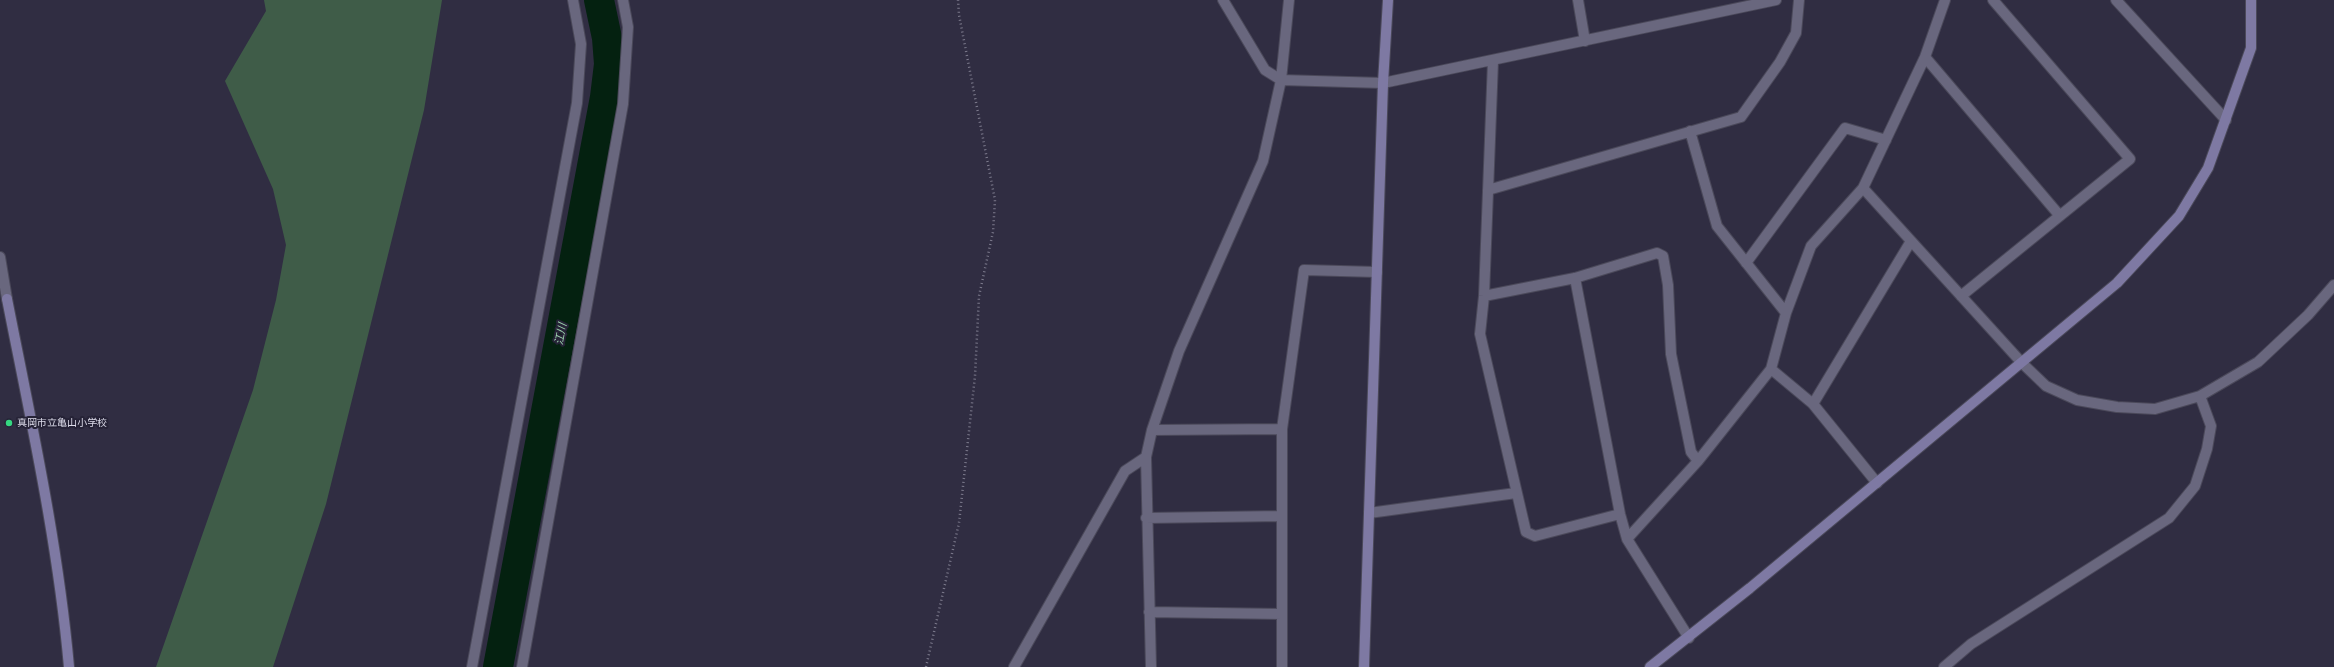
<!DOCTYPE html>
<html>
<head>
<meta charset="utf-8">
<style>
	body { margin:0 }
	canvas { display:block; background:#302d42 }
</style>
</head>
<body>
<canvas width="2334" height="667"></canvas>
<script>
const context = document.querySelector('canvas').getContext('2d');
context.lineJoin = 'round';
function fill(path, color) { context.fillStyle = color; context.fill(path, 'evenodd'); }
function strokePath(path, color, width, dash) { context.strokeStyle = color; context.lineWidth = width; context.lineCap = dash ? 'butt' : 'round'; context.setLineDash(dash || []); context.stroke(path); }
function label(font, color, halo, rows, align = 'center') {
  context.font = font + ' "Public Sans","Noto Sans JP",sans-serif'; context.lineWidth = 4; context.setLineDash([]); context.textBaseline = 'middle'; context.strokeStyle = halo; context.fillStyle = color; for (const [text, x, y, turn = 0] of rows) {
    context.save(); context.translate(x, y); context.rotate((+turn || 0) * Math.PI / 180); context.textAlign = isNaN(turn) ? turn : align; if (halo) context.strokeText(text, 0, 0); context.fillText(text, 0, 0); context.restore();
  }
}
fill(new Path2D(`
	M264 0H442L424 110 326 504 273 667H156L253 390 276 300 286 245 273 189 225 81 266 11Z`), '#3f5c48');
strokePath(new Path2D(`
	M498 667 605 97 609 64 607 38 599 0`), '#042110', 30);
const street = new Path2D(`
	M1223 0 1265 70 1281 80 1383 83 1776 0
	M1578 0 1585 41
	M2116 0 2226 120
	M1925 57 2060 216
	M1493 61 1484 296 1480 334 1526 532 1535 536 1620 514
	M1690 131 1717 226 1786 313
	M1863 188 2022 363 2046 386 2077 400 2117 407 2155 409 2200 396 2258 362 2308 315 2334 285
	M1488 190 1741 117 1780 62 1796 33 1799 0
	M0 257 7 299
	M1746 263 1845 128 1886 140
	M1575 278 1620 514 1627 539 1689 638
	M1484 296 1575 278 1657 253 1663 256 1668 285 1671 354 1691 452 1698 461
	M1961 296 2130 159 1993 0
	M1771 369 1813 404 1877 483
	M1813 404 1911 241
	M1152 430 1282 429
	M1369 513 1516 493
	M1146 518 1282 516
	M1627 539 1698 461 1771 369 1786 313 1811 246 1863 188 1925 57 1945 0
	M1149 612 1282 614
	M472 667 577 103 581 44 573 0
	M522 667 623 104 628 27 623 0
	M1014 667 1125 471 1146 457
	M1151 667 1146 457 1152 430 1179 351 1263 161 1281 80 1289 0
	M1282 667V429L1304 270 1377 272
	M1944 667 1971 644 2169 518 2195 486 2207 449 2211 426 2200 396`);
const secondary = new Path2D(`
	M7 299C31 421 58 543 69 667
	M1364 667 1383 83 1388 0
	M1650 667 1750 588 2117 283 2179 216 2208 168 2251 48V0`);
strokePath(street, '#4b495a', 12);
strokePath(secondary, '#4b495a', 12);
strokePath(new Path2D(`
	M926 667 959 523 975 376 979 296 993 232 995 200 959 15 958 0`), '#7c7a8c', 2.5, [1, 3]);
strokePath(street, '#69677e', 10);
strokePath(secondary, '#7e79a3', 10);
for (const [x, y, r, color] of [
	[9,423,4,"#35d881"]
]) { const dot = new Path2D(); dot.arc(x, y, r, 0, 2 * Math.PI); context.fillStyle = color; context.fill(dot); strokePath(dot, '#262337', 1.5); }
label('10px', '#dddcea', '#262337', [
	["真岡市立亀山小学校",17,423]
], 'left');
label('italic 11px', '#9ed5af', '#262337', [
	["江川",561,334,-79]
]);
</script>
</body>
</html>
